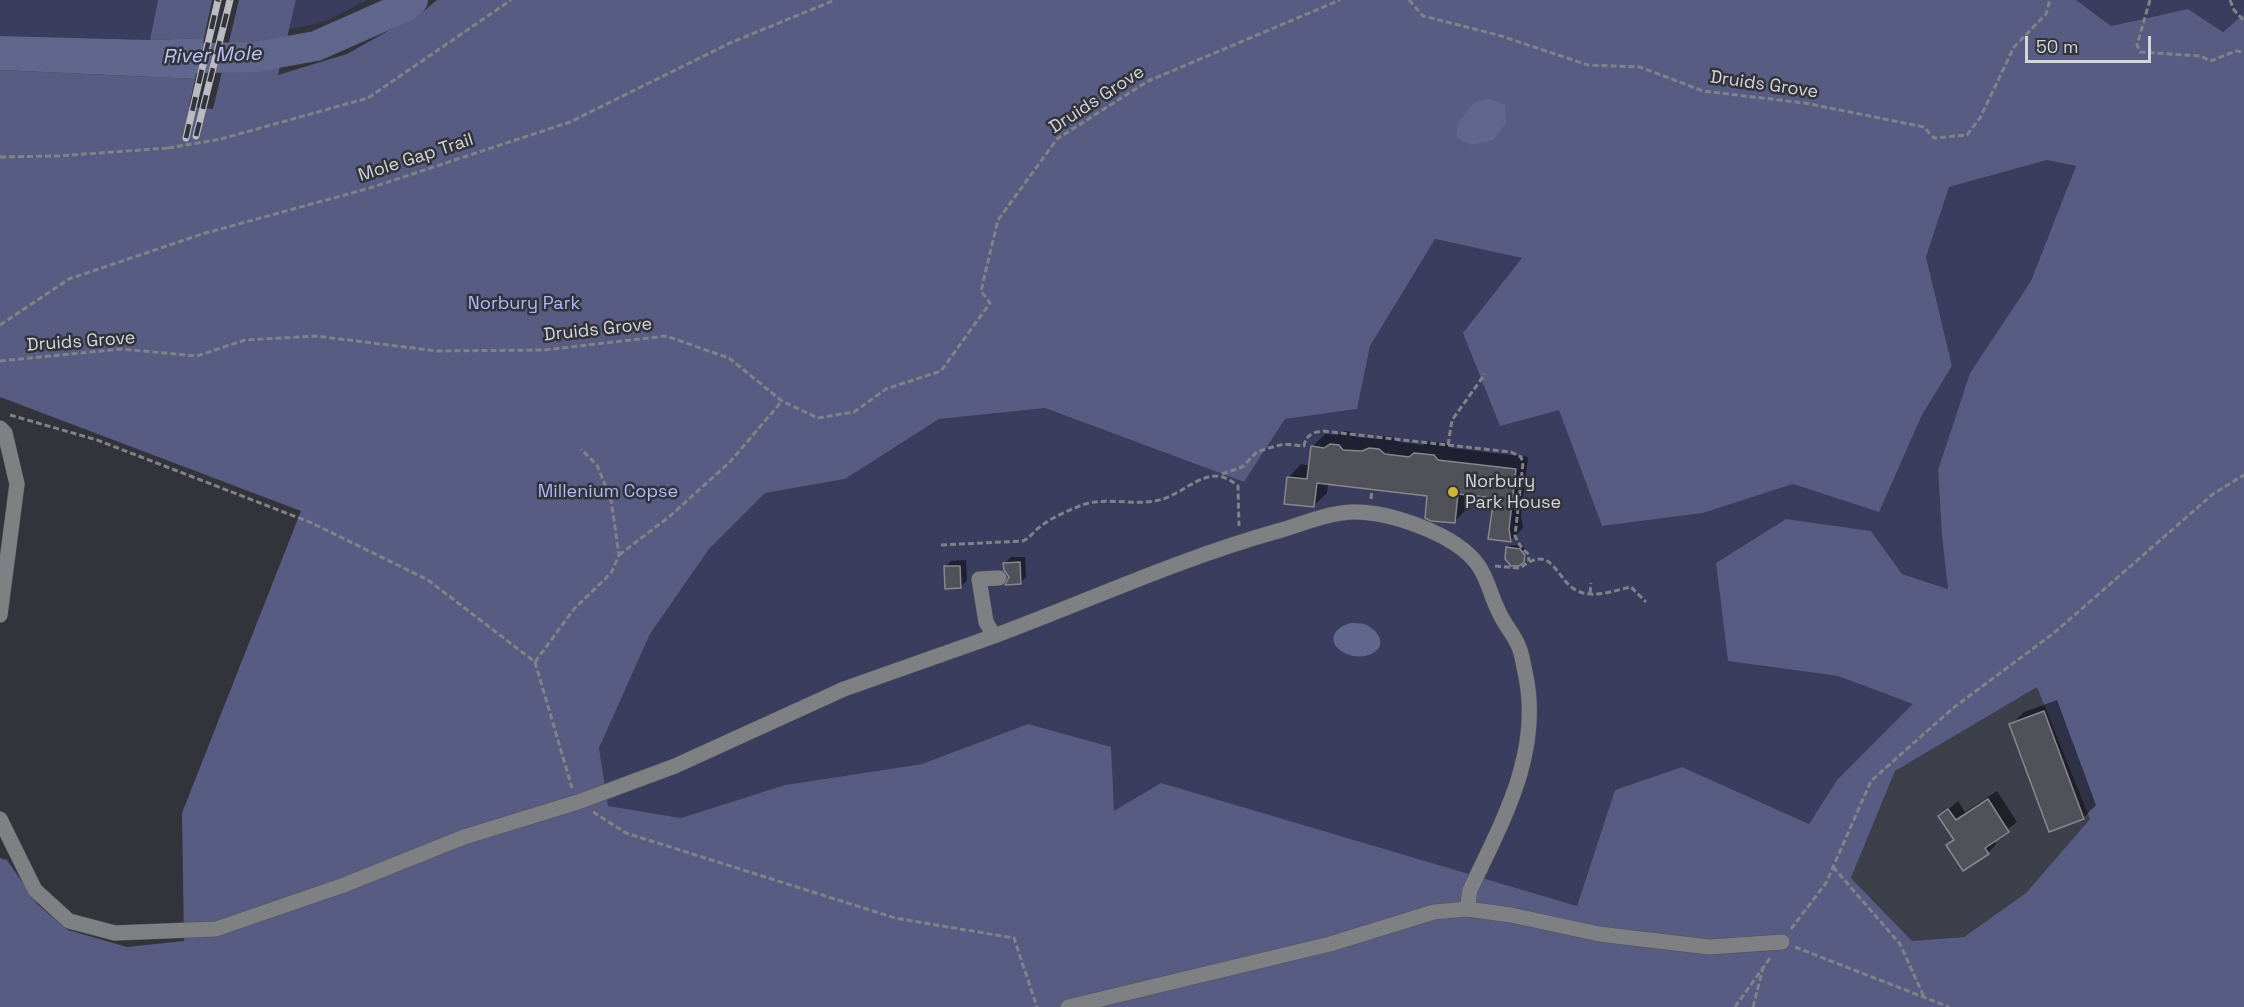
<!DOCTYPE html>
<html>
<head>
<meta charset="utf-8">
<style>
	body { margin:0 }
	#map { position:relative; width:2244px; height:1007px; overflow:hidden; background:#33343b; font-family:"Space Grotesk",sans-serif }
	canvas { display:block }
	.scale { position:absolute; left:2025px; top:36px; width:126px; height:27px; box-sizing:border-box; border:3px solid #d5d6da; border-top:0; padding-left:8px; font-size:18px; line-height:21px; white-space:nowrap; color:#d5d6da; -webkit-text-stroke:4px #33343b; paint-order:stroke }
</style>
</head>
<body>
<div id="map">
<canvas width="2244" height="1007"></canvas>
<div class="scale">50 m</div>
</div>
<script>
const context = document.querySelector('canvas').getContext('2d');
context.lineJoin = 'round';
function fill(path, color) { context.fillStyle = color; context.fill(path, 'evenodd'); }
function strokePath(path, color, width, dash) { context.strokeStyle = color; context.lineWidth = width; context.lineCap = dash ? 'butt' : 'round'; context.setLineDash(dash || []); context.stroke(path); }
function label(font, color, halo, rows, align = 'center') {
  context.font = font + ' "Space Grotesk",sans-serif'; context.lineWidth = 5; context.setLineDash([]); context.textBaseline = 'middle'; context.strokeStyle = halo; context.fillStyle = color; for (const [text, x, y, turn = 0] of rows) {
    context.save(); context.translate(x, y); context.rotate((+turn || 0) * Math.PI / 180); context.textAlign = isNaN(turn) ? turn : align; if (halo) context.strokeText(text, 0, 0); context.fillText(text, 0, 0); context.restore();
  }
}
fill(new Path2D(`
	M2038 686 2090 819 2026 893 1964 937 1912 941 1851 878 1895 771Z`), '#3d3f4b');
fill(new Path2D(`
	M0 0H158L150 40 0 36Z
	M296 0H367L326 21 287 30Z
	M2076 0H2244V14L2223 32 2188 9 2110 26Z
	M2047 160 2077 166 2031 281 1970 373 1938 470 1942 536 1949 589 1902 574 1871 531 1786 519 1716 563 1728 661 1838 676 1914 704 1837 780 1809 824 1682 767 1615 790 1577 906 1455 870 1114 811 1028 724 922 764 785 785 681 818 608 806 599 748 650 634 709 549 765 493 845 479 939 419 1045 408 1244 482 1285 419 1357 409 1370 346 1434 239 1523 258 1559 409 1602 526 1703 513 1793 484 1879 511 1922 415 1952 366 1926 257 1949 187Z`), '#3a3d5e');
fill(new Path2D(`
	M158 0H212L204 38 150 40Z
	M239 0H296L278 75 347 54 425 10 437 0H2076L2111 26 2188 9 2223 32 2244 14V1007H0V858L7 860 37 904 68 930 127 947 184 941 182 813 301 511 0 397V70L195 79 189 107 213 109ZM2047 160 2076 166 2031 281 1970 373 1938 470 1942 536 1948 589 1902 574 1871 531 1786 519 1716 563 1728 661 1838 676 1913 704 1837 780 1809 824 1682 767 1615 790 1577 906 1161 783 1114 811 1111 747 1028 724 922 764 785 785 681 818 608 806 599 748 650 634 709 549 765 493 845 479 939 419 1045 408 1244 482 1285 419 1357 409 1370 346 1435 239 1522 258 1463 333 1500 426 1559 410 1602 526 1703 513 1793 484 1879 512 1922 415 1952 366 1926 257 1949 187ZM2037 687 2090 819 2026 893 1964 937 1912 941 1851 878 1895 771Z`), '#585c83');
fill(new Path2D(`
	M0 36 150 40 204 38 195 79 0 70Z
	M1490 99 1505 105 1506 123 1493 140 1471 145 1456 137 1458 123 1474 102Z
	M1350 623C1354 623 1360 623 1364 624 1378 629 1389 646 1371 654 1348 665 1312 637 1350 623Z`), '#61668d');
fill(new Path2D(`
	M1344 431 1352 432 1356 437 1376 439 1383 436 1392 437 1399 442 1423 445 1428 441 1447 443 1451 448 1528 457 1521 515 1523 528 1511 540 1495 497 1469 494 1467 509 1454 522 1429 494 1328 483 1327 493 1314 505 1289 477 1301 464 1310 466 1312 447 1325 434 1338 435Z
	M1511 545 1523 546 1527 551 1526 558 1523 561 1507 559 1508 547Z
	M1011 557H1025L1026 577 1020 583 1010 577 1005 563Z
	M966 560 967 580 961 587 945 567 951 561Z
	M2057 700 2096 805 2083 818 2011 725 2024 712Z
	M1997 791 2017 822 1994 840 1996 844 1988 853 1948 845 1954 838 1940 816 1958 801 1965 812Z`), '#0007');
strokePath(new Path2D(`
	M158 59 255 57 316 46 404 7 413 0`), '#61668d', 30);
const building = new Path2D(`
	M1330 444 1339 445 1343 450 1362 451 1369 448 1379 449 1385 454 1409 457 1414 453 1434 455 1438 460 1516 469 1509 529 1511 542 1488 539 1494 498 1458 494 1455 523 1431 521 1425 518 1427 496 1317 483 1314 507 1284 504 1287 477 1307 479 1311 446 1324 448Z
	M1506 547 1520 549 1525 555 1524 562 1519 566H1511L1505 559Z
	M1020 562 1021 584 1005 585 1009 577 1004 570 1003 563Z
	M944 566H960L961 588 945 589Z
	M2044 711 2084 819 2049 832 2009 724Z
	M1988 799 2009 832 1985 848 1989 854 1963 871 1946 845 1954 840 1938 816 1948 809 1956 820Z`);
fill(building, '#515259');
strokePath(building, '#86878f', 1.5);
const minor = new Path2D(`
	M0 428 5 433 17 484 0 615
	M999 578 979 579 986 622 994 636C1088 601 1181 558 1278 531 1302 524 1327 513 1352 512 1389 511 1456 534 1478 565 1487 577 1491 596 1498 610 1503 623 1513 633 1518 645 1522 653 1523 663 1525 672 1543 751 1503 820 1470 890L1467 909
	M0 819 35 890 69 921 115 933 216 929 344 885 464 837 578 802 675 766 844 689 994 636
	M1068 1007 1330 944 1434 912 1467 909 1511 915 1599 934 1709 947 1782 942`);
strokePath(minor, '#505158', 16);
strokePath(new Path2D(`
	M1409 0 1423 16 1498 35 1588 65 1640 67 1703 91 1805 103 1924 127 1934 138 1967 135 1980 118 2014 47 2046 14 2050 0
	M2150 0 2137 45 2140 52 2201 56 2210 61 2236 51 2244 52
	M2230 0 2234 10 2244 21
	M221 139 368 98 511 0
	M0 157 57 156 168 148
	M0 325 69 279 202 234 370 188 570 122 730 43 835 0
	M0 361 121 349 197 356 245 340 316 336 437 351 544 350 666 336 729 358 782 401 818 418 854 412 886 389 941 371 990 303 981 291 998 220 1057 139 1148 81 1340 0
	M10 415 97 440 312 523 428 580 535 662 572 788
	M1448 445 1511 452 1521 457 1523 463 1515 536 1521 547 1528 554 1529 561
	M1222 474 1242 467 1257 452 1269 448 1284 444 1304 446C1306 435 1313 432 1323 431L1448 445 1452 420 1485 374
	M1371 499 1372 489
	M941 545 1023 541C1031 537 1034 531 1041 526 1052 517 1068 511 1082 505 1105 497 1131 505 1155 501 1188 495 1207 459 1238 486L1239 526
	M619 555 670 516 730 462 782 401
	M1495 566 1520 568C1555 541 1555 583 1580 592 1596 598 1616 590 1631 587L1646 602
	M1590 593 1591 583
	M535 662 574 609 611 573 619 555 611 500 597 465 581 449
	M593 812 626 833 895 918 1014 938 1037 1007
	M1833 867 1900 944 1924 997
	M1791 929 1826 883 1871 781 1953 708 2054 633 2213 494 2244 475
	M1795 947 1949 1007
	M1735 1007 1770 958
	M1753 1007 1763 968`), '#818288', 3, [6, 3]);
strokePath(minor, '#7f8083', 15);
const rail = new Path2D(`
	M196 136 230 0
	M186 138 218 0`);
strokePath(rail, '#babbc0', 7);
strokePath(rail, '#33343b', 4.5, [14]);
strokePath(new Path2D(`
	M168 148 221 139`), '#818288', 3, [6, 3]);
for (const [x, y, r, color] of [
	[1453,492,6,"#ceb837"]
]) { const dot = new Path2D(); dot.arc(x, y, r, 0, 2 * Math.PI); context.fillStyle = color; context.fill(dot); strokePath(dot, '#33343b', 2); }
label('18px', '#d5d6da', '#33343b', [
	["Druids Grove",1764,85,8],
	["Druids Grove",1097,100,-33],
	["Mole Gap Trail",416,158,-18],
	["Druids Grove",598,330,-6],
	["Druids Grove",81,342,-4]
]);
label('18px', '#b2b9fa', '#33343b', [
	["Norbury Park",524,304],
	["Millenium Copse",608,492]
]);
label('18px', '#d5d6da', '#33343b', [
	["Norbury",1465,482],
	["Park House",1465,503]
], 'left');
label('italic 20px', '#bfc6fa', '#33343b', [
	["River Mole",212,56,-2]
]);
</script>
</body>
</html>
